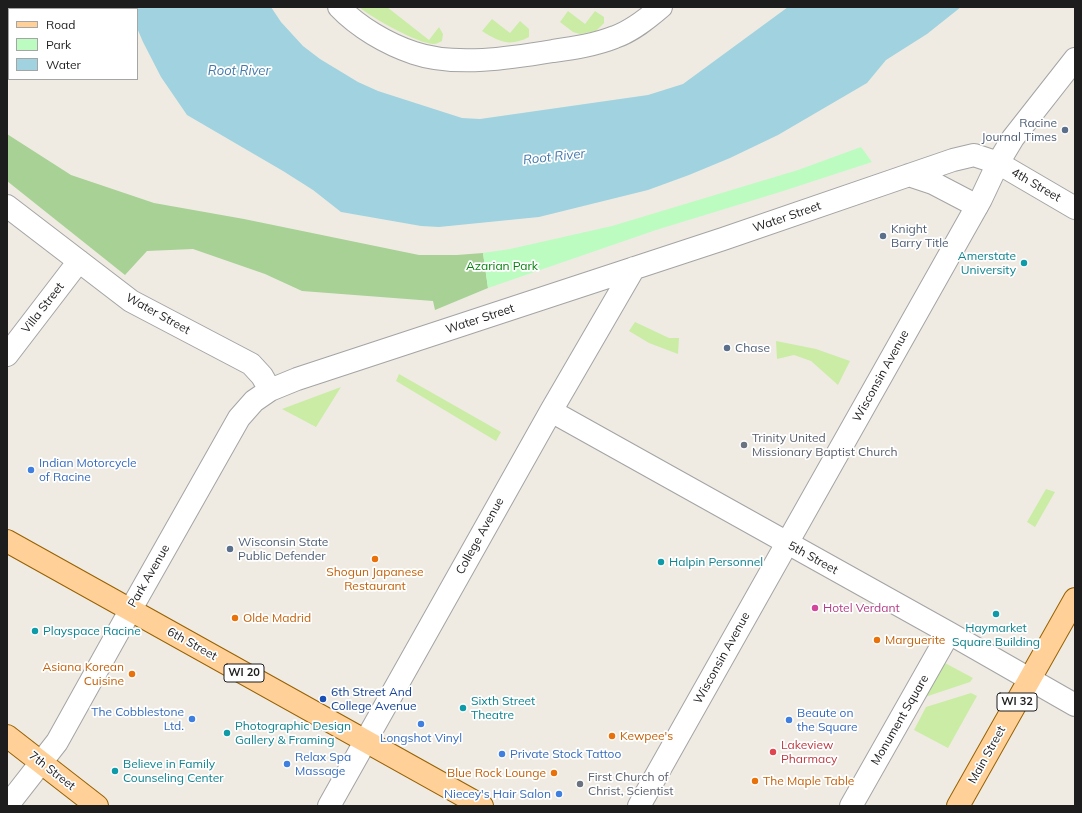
<!DOCTYPE html>
<html>
<head>
<meta charset="utf-8">
<style>
	body { margin:0 }
	#map { position:relative; width:1082px; height:813px; overflow:hidden; background:#efebe3; font-family:Mulish,sans-serif }
	canvas { display:block }
	.frame { position:absolute; inset:0; border:8px solid #1d1d1d; pointer-events:none }
	.legend { position:absolute; left:8px; top:8px; width:130px; height:72px; box-sizing:border-box; background:#fff; border:1px solid #a5a5a5; margin:0; padding:5px 7px; list-style:none; font-size:12px; color:#1d1d1d }
	.legend li { display:flex; align-items:center; gap:8px; height:20px }
	.legend b { width:20px; border:1px solid #a5a5a5 }
</style>
</head>
<body>
<div id="map">
<canvas width="1082" height="813"></canvas>
<div class="frame"></div>
<ul class="legend">
<li><b style="height:5px;background:#ffd098"></b>Road</li>
<li><b style="height:11px;background:#bcfcc0"></b>Park</li>
<li><b style="height:11px;background:#a0d3df"></b>Water</li>
</ul>
</div>
<script>
const context = document.querySelector('canvas').getContext('2d');
context.lineJoin = 'round';
function fill(path, color) { context.fillStyle = color; context.fill(path, 'evenodd'); }
function strokePath(path, color, width, dash) { context.strokeStyle = color; context.lineWidth = width; context.lineCap = dash ? 'butt' : 'round'; context.setLineDash(dash || []); context.stroke(path); }
function label(font, color, halo, rows, align = 'center') {
  context.font = font + ' Mulish,sans-serif'; context.lineWidth = 3.5; context.setLineDash([]); context.textBaseline = 'middle'; context.strokeStyle = halo; context.fillStyle = color; for (const [text, x, y, turn = 0] of rows) {
    context.save(); context.translate(x, y); context.rotate((+turn || 0) * Math.PI / 180); context.textAlign = isNaN(turn) ? turn : align; if (halo) context.strokeText(text, 0, 0); context.fillText(text, 0, 0); context.restore();
  }
}
fill(new Path2D(`
	M359 7H387L429 40 439 27 443 34 442 41C439 42 437 44 433 44 417 43 372 18 359 7Z
	M568 11 585 24 595 11 604 17V23L596 31 580 34 573 32 560 22Z
	M492 19 510 33 520 21 529 29V37C510 47 499 42 482 31Z
	M635 322 669 338H679L678 354 649 343 629 331Z
	M776 341 816 349 850 361 838 385 811 361 794 355 777 359Z
	M399 374 501 432 496 441 396 381Z
	M341 387 316 427 282 409Z
	M1046 489 1055 492 1035 527 1027 522Z
	M941 663H945L973 678 970 682 925 697Z
	M971 693 977 696 948 748 914 730 926 707Z`), '#caeca5');
fill(new Path2D(`
	M7 134 71 175 154 203 244 219 419 255H457L483 253 488 288 435 310 433 301 302 291 265 274 193 249 147 251 125 275 7 181Z`), '#a8d195');
fill(new Path2D(`
	M861 147 872 162 780 192 656 230 488 288 483 253 510 249 612 226 798 170Z`), '#bcfcc0');
fill(new Path2D(`
	M128 7H271L281 22 303 46 320 59 358 82 378 91 462 118 480 119 648 95 683 84 788 7H961L927 34 886 60 867 83 778 135 730 158 689 175 648 190 539 217 439 227 421 226 341 212 313 190 283 171 187 115 161 77 143 42 137 28V9H129Z`), '#a0d3df');
const minor = new Path2D(`
	M339 7C358 27 387 44 414 53 455 67 511 58 553 51 574 48 595 45 615 37 632 31 647 19 661 7
	M909 175 933 183 977 206
	M7 206 131 301 251 364 262 376 270 390
	M7 355 79 261
	M551 411 949 633 1075 705
	M7 806 57 742 131 609 239 418 254 401 270 390 297 379 723 239 953 160 974 155 998 163 1075 208
	M329 806 551 411 634 268
	M851 806 949 633`);
const tertiary = new Path2D(`
	M639 806 981 199 998 163 1013 138 1075 59`);
const primary = new Path2D(`
	M7 541 482 806
	M7 736 97 806
	M958 806 1075 599`);
strokePath(minor, '#a4a4a4', 24);
strokePath(tertiary, '#a4a4a4', 24);
strokePath(primary, '#976100', 24);
strokePath(minor, '#fff', 22);
strokePath(tertiary, '#fff', 22);
strokePath(primary, '#ffd098', 22);
for (const [x, y, r, color] of [
	[1065,130,4,"#5c6f8a"],
	[883,236,4,"#5c6f8a"],
	[1024,263,4,"#0f9aa8"],
	[727,348,4,"#5c6f8a"],
	[744,445,4,"#6b7280"],
	[31,470,4,"#3f7fe0"],
	[230,549,4,"#5c6f8a"],
	[375,559,4,"#e8710a"],
	[661,562,4,"#0f9aa8"],
	[815,608,4,"#d1479c"],
	[996,614,4,"#0f9aa8"],
	[235,618,4,"#e8710a"],
	[35,631,4,"#0f9aa8"],
	[877,640,4,"#e8710a"],
	[132,674,4,"#e8710a"],
	[323,699,4,"#1a4fb4"],
	[463,708,4,"#0f9aa8"],
	[192,719,4,"#3f7fe0"],
	[789,720,4,"#3f7fe0"],
	[421,724,4,"#3f7fe0"],
	[227,733,4,"#0f9aa8"],
	[612,736,4,"#e8710a"],
	[773,752,4,"#e0444e"],
	[502,754,4,"#3f7fe0"],
	[287,764,4,"#3f7fe0"],
	[115,771,4,"#0f9aa8"],
	[554,773,4,"#e8710a"],
	[755,781,4,"#e8710a"],
	[580,784,4,"#6b7280"],
	[559,794,4,"#3f7fe0"]
]) { const dot = new Path2D(); dot.arc(x, y, r, 0, 2 * Math.PI); context.fillStyle = color; context.fill(dot); strokePath(dot, '#fff', 1.5); }
for (const [x, y, w] of [
	[244,673,40],
	[1017,702,40]
]) { const box = new Path2D(); box.roundRect(x - w / 2, y - 9, w, 18, 3); context.fillStyle = '#fff'; context.fill(box); strokePath(box, '#1d1d1d', 1); }
label('bold 11px', '#1d1d1d', null, [
	["WI 20",244,673],
	["WI 32",1017,702]
]);
label('12px', '#4e5e75', '#fff', [
	["Racine",1057,123,"right"],
	["Journal Times",1057,137,"right"],
	["Knight",891,229],
	["Barry Title",891,243],
	["Chase",735,348],
	["Wisconsin State",238,542],
	["Public Defender",238,556]
], 'left');
label('12px', '#1d1d1d', '#fff', [
	["4th Street",1036,185,30],
	["Water Street",787,217,-19],
	["Villa Street",43,308,-52],
	["Water Street",158,314,29],
	["Water Street",480,319,-18],
	["Wisconsin Avenue",881,376,-61],
	["College Avenue",480,536,-61],
	["5th Street",813,558,29],
	["Park Avenue",149,576,-60],
	["6th Street",192,644,29],
	["Wisconsin Avenue",722,658,-61],
	["Monument Square",900,720,-60],
	["Main Street",987,755,-61],
	["7th Street",52,771,38]
]);
label('12px', '#0d838f', '#fff', [
	["Amerstate",1016,256,"right"],
	["University",1016,270,"right"],
	["Halpin Personnel",669,562],
	["Haymarket",996,628,"center"],
	["Square Building",996,642,"center"],
	["Playspace Racine",43,631],
	["Sixth Street",471,701],
	["Theatre",471,715],
	["Photographic Design",235,726],
	["Gallery & Framing",235,740],
	["Believe in Family",123,764],
	["Counseling Center",123,778]
], 'left');
label('12px', '#06810d', '#fff', [
	["Azarian Park",502,266]
]);
label('12px', '#5b616d', '#fff', [
	["Trinity United",752,438],
	["Missionary Baptist Church",752,452],
	["First Church of",588,777],
	["Christ, Scientist",588,791]
], 'left');
label('12px', '#366cbe', '#fff', [
	["Indian Motorcycle",39,463],
	["of Racine",39,477],
	["The Cobblestone",184,712,"right"],
	["Ltd.",184,726,"right"],
	["Beaute on",797,713],
	["the Square",797,727],
	["Longshot Vinyl",421,738,"center"],
	["Private Stock Tattoo",510,754],
	["Relax Spa",295,757],
	["Massage",295,771],
	["Niecey's Hair Salon",551,794,"right"]
], 'left');
label('12px', '#c56008', '#fff', [
	["Shogun Japanese",375,572,"center"],
	["Restaurant",375,586,"center"],
	["Olde Madrid",243,618],
	["Marguerite",885,640],
	["Asiana Korean",124,667,"right"],
	["Cuisine",124,681,"right"],
	["Kewpee's",620,736],
	["Blue Rock Lounge",546,773,"right"],
	["The Maple Table",763,781]
], 'left');
label('12px', '#b23c85', '#fff', [
	["Hotel Verdant",823,608]
], 'left');
label('12px', '#164399', '#fff', [
	["6th Street And",331,692],
	["College Avenue",331,706]
], 'left');
label('12px', '#be3a42', '#fff', [
	["Lakeview",781,745],
	["Pharmacy",781,759]
], 'left');
label('italic 13px', '#4279aa', '#fff', [
	["Root River",239,71],
	["Root River",554,157,-6]
]);
</script>
</body>
</html>
